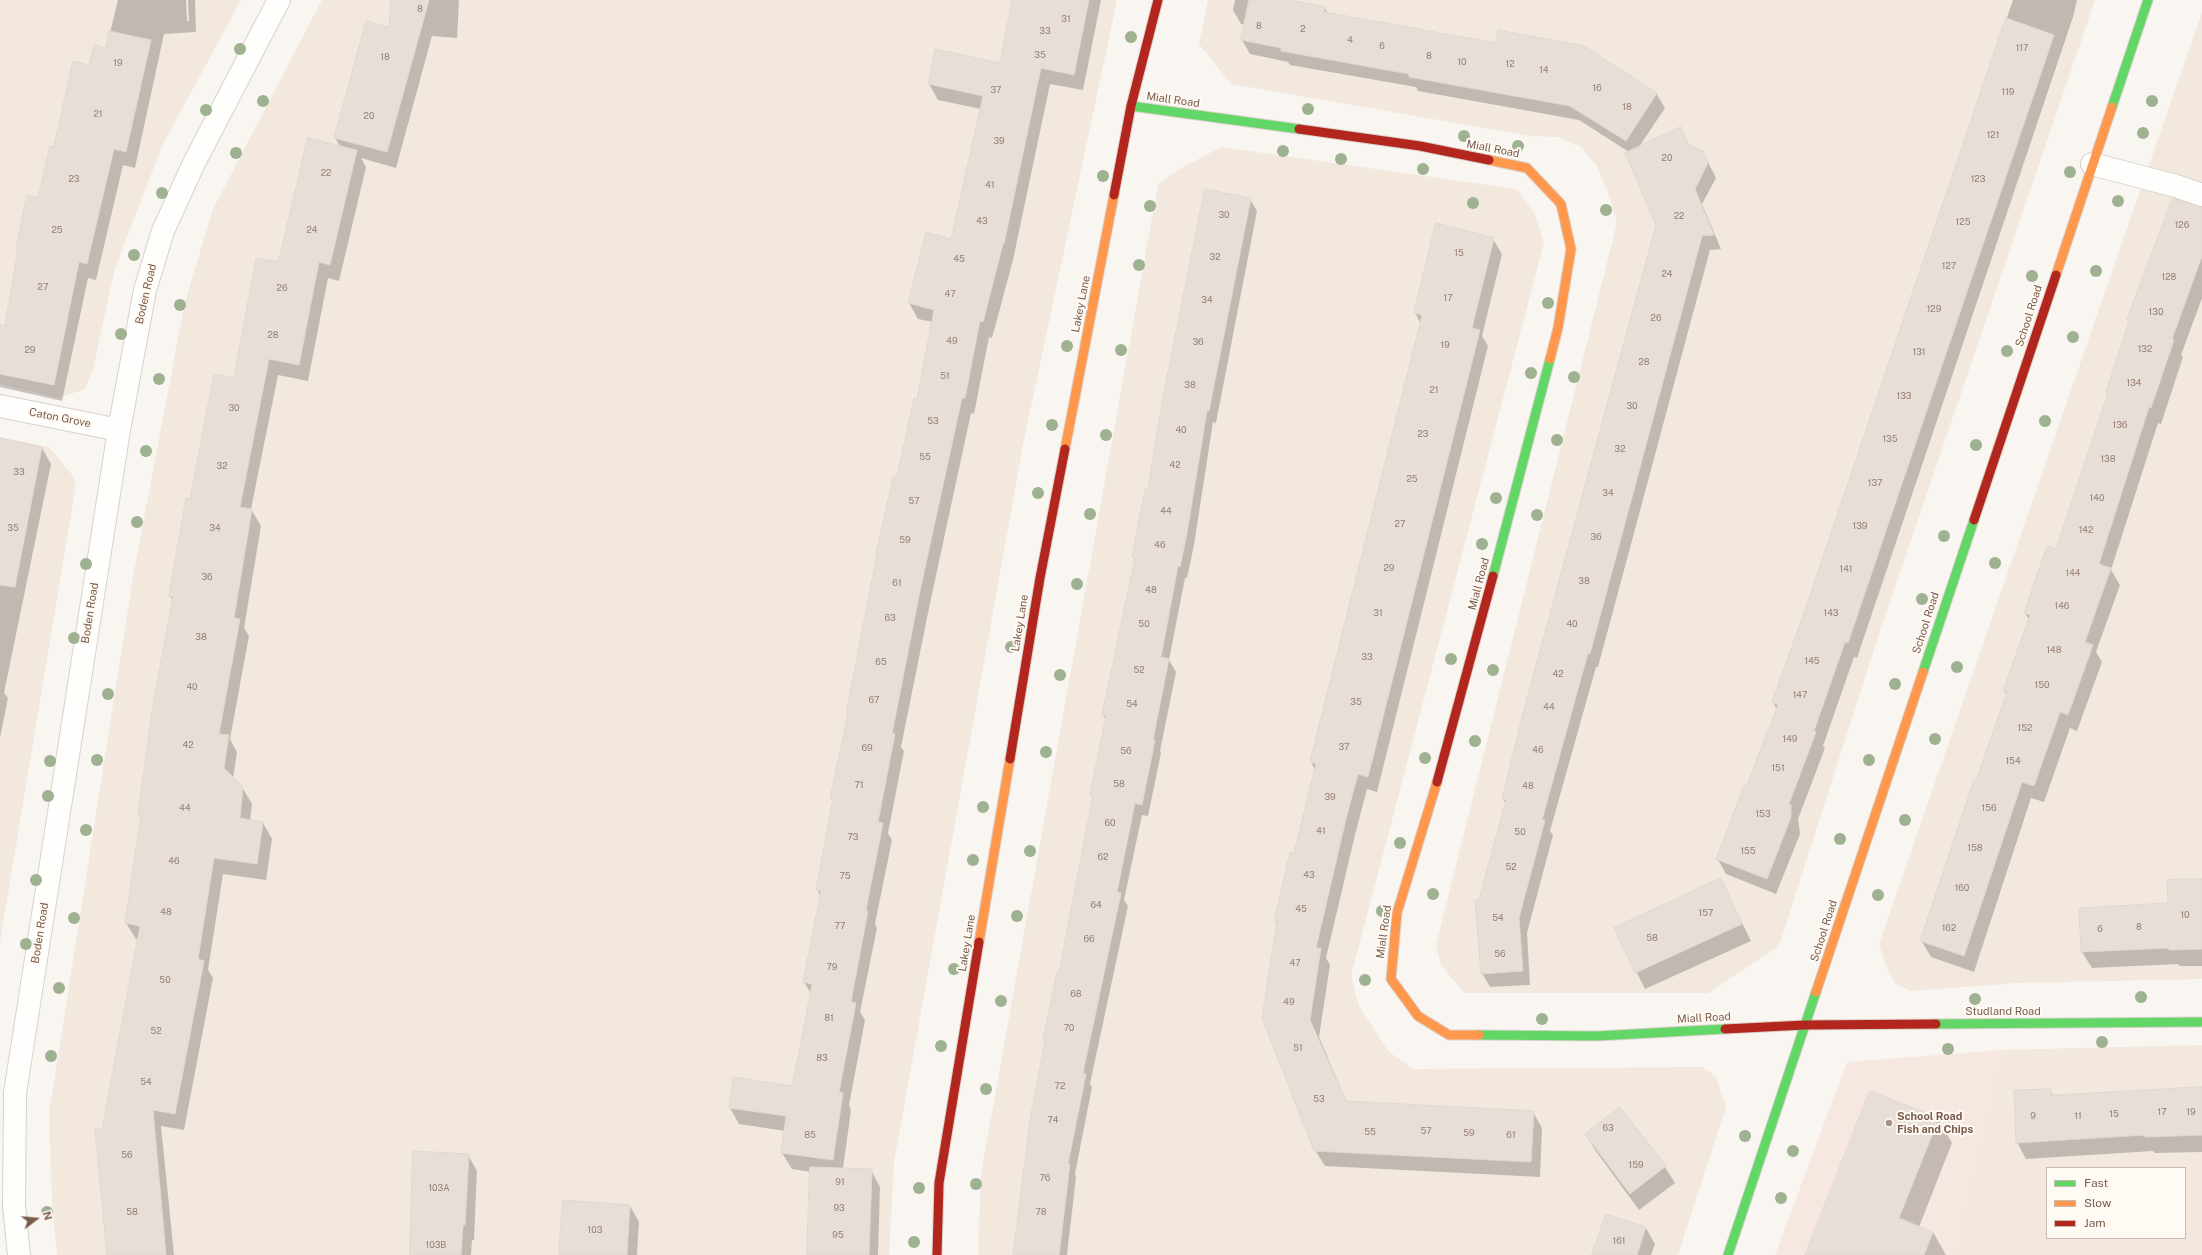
<!DOCTYPE html>
<html>
<head>
<meta charset="utf-8">
<style>
	body { margin:0 }
	#map { position:relative; width:2202px; height:1255px; overflow:hidden; background:#f9f5f0; font-family:"Public Sans",sans-serif }
	canvas { display:block }
	.legend { position:absolute; left:2046px; top:1167px; width:140px; height:72px; box-sizing:border-box; background:#fffaf3; border:1px solid #cabbb1; margin:0; padding:5px 7px; list-style:none; font-size:12px; color:#7a5c4d }
	.legend li { display:flex; align-items:center; gap:8px; height:20px }
	.legend b { width:20px; border:1px solid #cabbb1 }
	.north { position:absolute; left:16px; top:1199px; width:40px; height:40px; -webkit-text-stroke:3px #fffaf3; paint-order:stroke; rotate:74deg; font-size:11px; font-weight:700; line-height:16px; text-align:center; color:#7a5c4d }
	.north::after { content:''; display:block; margin:auto; width:14px; height:18px; background:#7a5c4d; clip-path:polygon(50% 0,100% 100%,50% 72%,0 100%) }
</style>
</head>
<body>
<div id="map">
<canvas width="2202" height="1255"></canvas>
<ul class="legend">
<li><b style="height:5px;background:#63d668"></b>Fast</li>
<li><b style="height:5px;background:#ff974d"></b>Slow</li>
<li><b style="height:5px;background:#b3261e"></b>Jam</li>
</ul>
<div class="north">N</div>
</div>
<script>
const context = document.querySelector('canvas').getContext('2d');
context.lineJoin = 'round';
function fill(path, color) { context.fillStyle = color; context.fill(path, 'evenodd'); }
function strokePath(path, color, width, dash) { context.strokeStyle = color; context.lineWidth = width; context.lineCap = dash ? 'butt' : 'round'; context.setLineDash(dash || []); context.stroke(path); }
function label(font, color, halo, rows, align = 'center') {
  context.font = font + ' "Public Sans",sans-serif'; context.lineWidth = 4; context.setLineDash([]); context.textBaseline = 'middle'; context.strokeStyle = halo; context.fillStyle = color; for (const [text, x, y, turn = 0] of rows) {
    context.save(); context.translate(x, y); context.rotate((+turn || 0) * Math.PI / 180); context.textAlign = isNaN(turn) ? turn : align; if (halo) context.strokeText(text, 0, 0); context.fillText(text, 0, 0); context.restore();
  }
}
fill(new Path2D(`
	M0 0H241L162 146 115 268 93 369 85 389 58 398 0 384Z
	M322 0H1117L1024 440 894 1162 889 1255H57L52 1202 49 1114 134 571 185 302 213 209Z
	M1208 0H2095L1878 637 1779 946 1708 993H1464L1441 965 1436 945 1617 223 1607 190 1597 166 1581 147 1559 137 1531 136 1231 84 1199 44Z
	M2202 12V979L2017 983 1911 991 1895 984 1885 964 1879 944Z
	M1221 147 1516 189 1535 214 1544 243 1351 976 1359 1006 1389 1052 1414 1069 1703 1067 1716 1077 1726 1107 1678 1255H978L981 1174 1158 184 1180 169Z
	M0 437 49 447 73 476 76 485 0 942Z
	M2202 1045V1255H1953L2001 1050ZM2047 1168H2185V1238H2047Z`), '#f2e8de');
fill(new Path2D(`
	M2001 1050 1953 1255H1775L1847 1062Z`), '#f6e8e1');
fill(new Path2D(`
	M118 0H186L187 21H189L188 0H195L196 32 164 34 135 168 123 165 96 280 88 278 62 401 0 387V326L5 327 19 252 17 248 39 199 55 149 90 66 106 49Z
	M392 0H459L457 38 432 36 396 168 361 158 366 167 339 281 328 278 308 381 278 375 251 509 261 526 244 628 249 636 230 739 237 752 233 779 242 787 252 804 250 821 263 823 272 839 266 880 223 874 208 970 213 978 184 1130 161 1126 174 1255H108L103 1130 139 940 136 939 126 923 141 818 139 814 173 601 170 596 191 500 279 263 340 147 335 137 390 28Z
	M1013 0H1101L1083 90 1050 84 1013 260 992 338 989 337 974 414 971 413 929 608 901 747 904 751 888 833 892 840 875 924 877 928 860 1012 865 1020 849 1105 851 1110 843 1169 871 1170 880 1187 878 1255H808L811 1172 792 1169 782 1153 785 1131 739 1124 730 1108 792 1087 811 994 804 982 821 896 817 890 833 802 831 798 849 716 847 713 878 556 877 554 917 400 933 322 918 319 909 303 952 240 981 109 938 100 929 84 1000 64Z
	M1235 0H1287L1325 8 1328 14 1656 93 1665 108 1639 147 1680 128 1690 147 1703 152 1716 178 1702 204 1721 249 1710 250 1598 667H1596L1550 831 1553 835 1527 933 1530 985 1490 987 1482 973 1480 901 1506 804 1503 799 1657 225 1629 152 1579 120 1418 91 1416 87 1290 65 1288 62 1250 54 1242 40 1245 24H1241L1233 10Z
	M2013 0H2077L2073 17 1857 658 1854 657 1823 746 1825 748 1798 819 1800 834 1776 894 1726 874 1717 858 1747 788 1777 710 1773 702 1805 613Z
	M1250 199 1257 211 1216 423 1213 422 1194 545 1187 578H1185L1169 660 1176 672 1160 751 1161 753 1148 816 1142 815 1124 900 1128 906 1090 1084 1092 1087 1075 1174 1076 1177 1067 1255H1014L1046 1043 1044 1040 1060 974 1094 799 1091 794 1106 720 1103 715 1135 560 1133 557 1149 490Z
	M2202 208V298L2181 355 2183 357 2161 424 2158 423 2111 570 2120 585 2096 652 2102 662 2077 731 2070 728 2044 802 2031 798 1974 972 1931 957 1921 940 2007 695 2004 691 2029 620 2025 613 2057 550 2108 395 2107 392 2129 323 2128 320Z
	M1493 239 1502 254 1482 336 1488 346 1377 792 1367 789 1355 835 1326 958 1330 965 1319 1037 1347 1103 1533 1112 1542 1128 1540 1177 1325 1166 1315 1150 1278 926 1275 921 1295 854 1315 770 1311 762 1421 324 1415 313Z
	M0 439 42 448 51 464 4 693 8 698 0 738Z
	M1721 880 1751 941 1645 989 1615 929Z
	M2202 880V966H2180L2178 964 2092 968 2082 952 2080 909 2169 904Z
	M2202 1088V1152L2155 1153 2153 1151 2026 1159 2017 1142 2050 1090 2053 1095Z
	M1620 1108 1665 1167 1675 1183 1639 1210 1595 1150 1586 1134Z
	M1938 1119 1952 1143 1919 1227 1933 1232 1946 1255H1806Z
	M414 1152 468 1155 477 1171 474 1240H472L471 1255H410Z
	M630 1206 639 1222 637 1255H560Z
	M1646 1228 1655 1244 1651 1255H1593Z`), '#0003');
const building = new Path2D(`
	M391 0H429L387 152 334 138 366 21 389 27Z
	M1012 0H1089L1074 75 1041 68 1004 244H1003L983 322 980 321 965 398H962L920 591 892 734H895L878 822 883 823 866 910 868 911 851 1002 856 1003 839 1092 843 1093 833 1160 781 1153 786 1116 729 1108 733 1077 792 1086 803 1033 812 984 803 982 821 891 816 890 833 799 830 798 848 714H846L877 554H876L893 477H897L914 398 917 399 934 310 908 303 926 232 951 239 983 96 928 84 935 49 1000 63Z
	M1249 0H1290L1325 7 1324 12 1496 43 1498 30 1584 46 1657 93 1626 141 1570 106 1409 77V74L1281 51V48L1241 40Z
	M2006 18 2054 35 1848 643 1845 642 1814 731 1816 732 1789 804 1791 805V817L1767 879 1716 859 1744 786 1746 787 1778 705 1772 702 1804 613Z
	M109 31 151 40 126 152 114 149 87 264 79 262 54 385 0 374V325L5 326 18 249 16 248 27 195 38 198 50 146 54 147 73 61 89 65 94 45 106 48Z
	M1681 127 1689 145 1703 151 1708 163 1695 189 1714 235 1702 236 1590 654 1588 653 1542 820H1545L1519 918 1523 971 1481 974 1475 900H1479L1506 800 1502 799 1522 717 1656 225 1625 153Z
	M308 138 357 150 330 265 319 262 299 365 269 359 240 507 252 509 234 618 240 619 219 734 229 735 224 768 243 787 240 818 263 822 257 864 214 858 198 959 204 961 175 1114 153 1110 166 1255H107L95 1130 102 1129 140 926 125 923 141 815 138 814 153 705 173 597 169 596 186 498 190 499 214 374 234 378 256 258 278 262Z
	M1205 189 1251 198 1209 411H1207L1187 533 1180 567 1178 566 1161 657 1169 659 1153 740H1155L1142 805 1135 803 1117 892 1121 893 1083 1073 1086 1074 1068 1164H1070L1059 1255H1013L1030 1120 1045 1041 1043 1040 1057 972 1059 973 1093 795H1090L1106 716 1102 715 1135 558 1132 557 1145 489H1148L1162 402Z
	M2173 198 2202 207V256L2172 339 2174 340 2151 408 2149 407 2099 564 2111 568 2085 642 2093 645 2068 715 2060 712 2034 786 2022 782 1964 956 1920 941 1974 780 1976 781 2007 692 2003 691 2030 615 2024 613 2047 546 2056 549 2108 393 2106 392 2129 321 2127 320Z
	M1436 223 1494 238 1472 328 1480 330 1368 777 1358 774 1346 819 1316 948H1321L1310 1020 1346 1101 1534 1111 1531 1162 1314 1151 1262 1018 1277 922 1274 921 1290 852 1294 853 1316 764 1310 762 1422 315 1414 313Z
	M0 438 42 447 15 587 0 585Z
	M1721 878 1742 924 1635 973 1614 928Z
	M2202 879V949L2169 950V948L2081 952 2079 908 2168 903 2167 880Z
	M2202 1087V1135L2145 1137V1135L2016 1143 2014 1090 2051 1089V1095Z
	M1870 1091 1939 1118 1899 1218 1933 1232 1924 1255H1805Z
	M1620 1107 1666 1166 1630 1194 1585 1134Z
	M413 1151 469 1154 465 1225H463L461 1255H410Z
	M810 1167 872 1169 869 1255H807Z
	M563 1200 630 1205 627 1255H559Z
	M1606 1214 1646 1227 1637 1255H1592Z`);
fill(building, '#e6ded7');
strokePath(building, '#e2d8d2', 1);
const lane = new Path2D(`
	M2092 164 2176 186 2202 195`);
const street = new Path2D(`
	M0 406 119 430
	M19 1255 14 1206 15 1093 119 430 145 290 163 231 194 163 279 0`);
const fast = new Path2D(`
	M1131 106 1299 129
	M2112 107 2148 0
	M1493 576 1550 359
	M1923 672 1974 520
	M1936 1024 2202 1022
	M1479 1035 1597 1036 1725 1029
	M1728 1255 1816 992`);
const slow = new Path2D(`
	M1489 160 1527 168 1561 204 1571 249 1558 328 1550 359
	M2056 275 2112 107
	M1065 449 1114 195
	M1437 782 1397 913 1391 979 1418 1016 1449 1035H1479
	M979 942 1010 759
	M1816 992 1923 672`);
const jam = new Path2D(`
	M1299 129 1420 146 1489 160
	M1114 195 1131 106 1158 0
	M1974 520 2056 275
	M1010 759 1040 578 1065 449
	M1437 782 1493 576
	M1725 1029 1805 1025 1936 1024
	M937 1255 939 1183 979 942`);
strokePath(lane, '#d7d1cb', 24);
strokePath(street, '#d7d1cb', 24);
strokePath(fast, '#d9d2cb', 11);
strokePath(slow, '#d9d2cb', 11);
strokePath(jam, '#d9d2cb', 11);
strokePath(lane, '#fefefd', 22);
strokePath(street, '#fefefd', 22);
strokePath(fast, '#63d668', 9);
strokePath(slow, '#ff974d', 9);
strokePath(jam, '#b3261e', 9);
context.fillStyle = '#9eb190';
for (const [x, y] of [
	[1131,37],
	[240,49],
	[263,101],
	[2152,101],
	[1308,109],
	[206,110],
	[2143,133],
	[1464,136],
	[1518,146],
	[1283,151],
	[236,153],
	[1341,159],
	[1423,169],
	[2070,172],
	[1103,176],
	[162,193],
	[2118,201],
	[1473,203],
	[1150,206],
	[1606,210],
	[134,255],
	[1139,265],
	[2096,271],
	[2032,276],
	[1548,303],
	[180,305],
	[121,334],
	[2073,337],
	[1067,346],
	[1121,350],
	[2007,351],
	[1531,373],
	[1574,377],
	[159,379],
	[2045,421],
	[1052,425],
	[1106,435],
	[1557,440],
	[1976,445],
	[146,451],
	[1038,493],
	[1496,498],
	[1090,514],
	[1537,515],
	[137,522],
	[1944,536],
	[1482,544],
	[1995,563],
	[86,564],
	[1077,584],
	[1922,599],
	[74,638],
	[1011,647],
	[1451,659],
	[1957,667],
	[1493,670],
	[1060,675],
	[1895,684],
	[108,694],
	[1935,739],
	[1475,741],
	[1046,752],
	[1425,758],
	[97,760],
	[1869,760],
	[50,761],
	[48,796],
	[983,807],
	[1905,820],
	[86,830],
	[1840,839],
	[1400,843],
	[1030,851],
	[973,860],
	[36,880],
	[1433,894],
	[1878,895],
	[1382,911],
	[1017,916],
	[74,918],
	[26,944],
	[954,969],
	[1365,980],
	[59,988],
	[2141,997],
	[1975,999],
	[1001,1001],
	[1542,1019],
	[2102,1042],
	[941,1046],
	[1948,1049],
	[51,1056],
	[986,1089],
	[1745,1136],
	[1793,1151],
	[976,1184],
	[919,1188],
	[1781,1198],
	[47,1212],
	[914,1242]
]) { context.beginPath(); context.arc(x, y, 6, 0, 2 * Math.PI); context.fill(); }
for (const [x, y, r, color] of [
	[1889,1123,4,"#a69286"]
]) { const dot = new Path2D(); dot.arc(x, y, r, 0, 2 * Math.PI); context.fillStyle = color; context.fill(dot); strokePath(dot, '#fffaf3', 1.5); }
label('9px', '#977e72', null, [
	["8",420,9],
	["31",1066,19],
	["8",1259,26],
	["2",1303,29],
	["33",1045,31],
	["4",1350,40],
	["6",1382,46],
	["117",2022,48],
	["35",1040,55],
	["8",1429,56],
	["18",385,57],
	["10",1462,62],
	["19",118,63],
	["12",1510,64],
	["14",1544,70],
	["16",1597,88],
	["37",996,90],
	["119",2008,92],
	["18",1627,107],
	["21",98,114],
	["20",369,116],
	["121",1993,135],
	["39",999,141],
	["20",1667,158],
	["22",326,173],
	["23",74,179],
	["123",1978,179],
	["41",990,185],
	["30",1224,215],
	["22",1679,216],
	["43",982,221],
	["125",1963,222],
	["126",2182,225],
	["25",57,230],
	["24",312,230],
	["15",1459,253],
	["32",1215,257],
	["45",959,259],
	["127",1949,266],
	["24",1667,274],
	["128",2169,277],
	["27",43,287],
	["26",282,288],
	["47",950,294],
	["17",1448,298],
	["34",1207,300],
	["129",1934,309],
	["130",2156,312],
	["26",1656,318],
	["28",273,335],
	["49",952,341],
	["36",1198,342],
	["19",1445,345],
	["132",2145,349],
	["29",30,350],
	["131",1919,352],
	["28",1644,362],
	["51",945,376],
	["134",2134,383],
	["38",1190,385],
	["21",1434,390],
	["133",1904,396],
	["30",1632,406],
	["30",234,408],
	["53",933,421],
	["136",2120,425],
	["40",1181,430],
	["23",1423,434],
	["135",1890,439],
	["32",1620,449],
	["55",925,457],
	["138",2108,459],
	["42",1175,465],
	["32",222,466],
	["33",19,472],
	["25",1412,479],
	["137",1875,483],
	["34",1608,493],
	["140",2097,498],
	["57",914,501],
	["44",1166,511],
	["27",1400,524],
	["139",1860,526],
	["35",13,528],
	["34",215,528],
	["142",2086,530],
	["36",1596,537],
	["59",905,540],
	["46",1160,545],
	["29",1389,568],
	["141",1846,569],
	["144",2073,573],
	["36",207,577],
	["38",1584,581],
	["61",897,583],
	["48",1151,590],
	["146",2062,606],
	["31",1378,613],
	["143",1831,613],
	["63",890,618],
	["50",1144,624],
	["40",1572,624],
	["38",201,637],
	["148",2054,650],
	["33",1367,657],
	["145",1812,661],
	["65",881,662],
	["52",1139,670],
	["42",1558,674],
	["150",2042,685],
	["40",192,687],
	["147",1800,695],
	["67",874,700],
	["35",1356,702],
	["54",1132,704],
	["44",1549,707],
	["152",2025,728],
	["149",1790,739],
	["42",188,745],
	["37",1344,747],
	["69",867,748],
	["46",1538,750],
	["56",1126,751],
	["154",2013,761],
	["151",1778,768],
	["58",1119,784],
	["71",859,785],
	["48",1528,786],
	["39",1330,797],
	["44",185,808],
	["156",1989,808],
	["153",1763,814],
	["60",1110,823],
	["41",1321,831],
	["50",1520,832],
	["73",853,837],
	["158",1975,848],
	["155",1748,851],
	["62",1103,857],
	["46",174,861],
	["52",1511,867],
	["43",1309,875],
	["75",845,876],
	["160",1962,888],
	["64",1096,905],
	["45",1301,909],
	["48",166,912],
	["157",1706,913],
	["10",2185,915],
	["54",1498,918],
	["77",840,926],
	["8",2139,927],
	["162",1949,928],
	["6",2100,929],
	["58",1652,938],
	["66",1089,939],
	["56",1500,954],
	["47",1295,963],
	["79",832,967],
	["50",165,980],
	["68",1076,994],
	["49",1289,1002],
	["81",829,1018],
	["70",1069,1028],
	["52",156,1031],
	["51",1298,1048],
	["83",822,1058],
	["54",146,1082],
	["72",1060,1086],
	["53",1319,1099],
	["17",2162,1112],
	["19",2191,1112],
	["15",2114,1114],
	["9",2033,1116],
	["11",2078,1116],
	["74",1053,1120],
	["63",1608,1128],
	["57",1426,1131],
	["55",1370,1132],
	["59",1469,1133],
	["85",810,1135],
	["61",1511,1135],
	["56",127,1155],
	["159",1636,1165],
	["76",1045,1178],
	["91",840,1182],
	["103A",439,1188],
	["93",839,1208],
	["58",132,1212],
	["78",1041,1212],
	["103",595,1230],
	["95",838,1235],
	["161",1619,1241],
	["103B",436,1245]
]);
label('11px', '#7a5c4d', '#fffaf3', [
	["Miall Road",1173,100,8],
	["Miall Road",1493,149,11],
	["Boden Road",146,294,-77],
	["Lakey Lane",1081,304,-79],
	["School Road",2029,316,-72],
	["Caton Grove",60,418,11],
	["Miall Road",1479,584,-75],
	["Boden Road",90,613,-81],
	["Lakey Lane",1020,623,-81],
	["School Road",1926,623,-72],
	["School Road",1824,931,-72],
	["Miall Road",1384,932,-82],
	["Boden Road",40,933,-81],
	["Lakey Lane",967,943,-81],
	["Studland Road",2003,1012],
	["Miall Road",1704,1018,-3]
]);
label('bold 11px', '#7a5c4d', '#fffaf3', [
	["School Road",1897,1117],
	["Fish and Chips",1897,1130]
], 'left');
</script>
</body>
</html>
